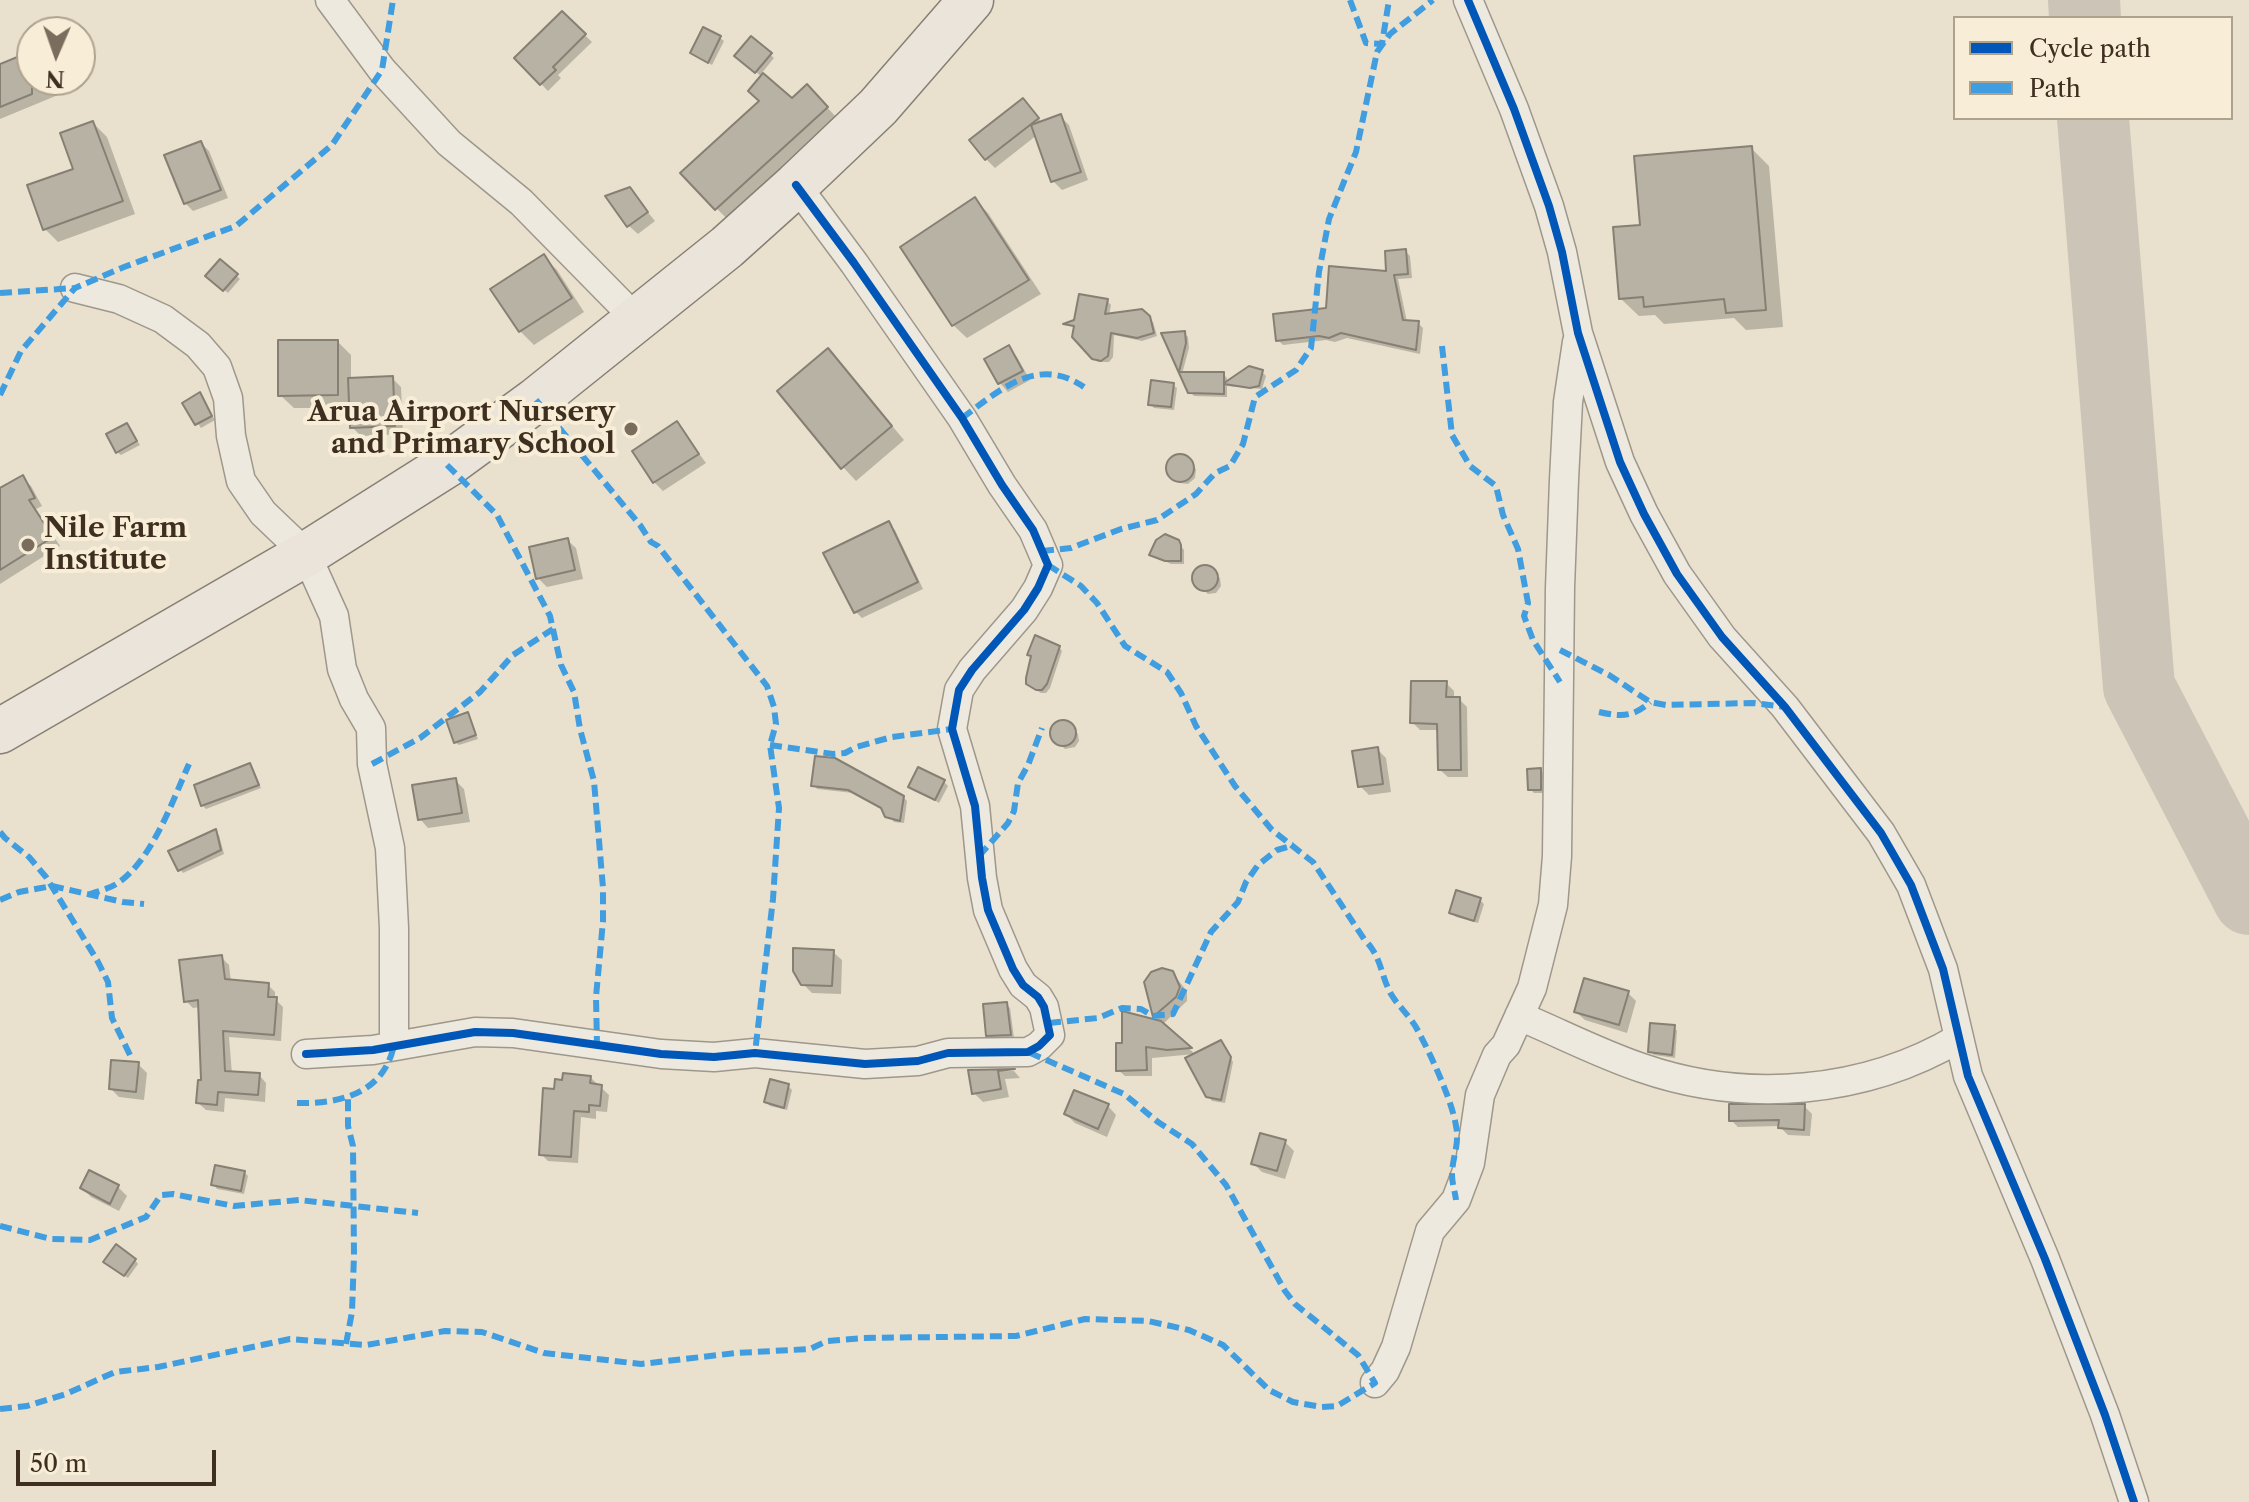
<!DOCTYPE html>
<html>
<head>
<meta charset="utf-8">
<style>
	body { margin:0 }
	#map { position:relative; width:2249px; height:1502px; overflow:hidden; background:#e9e1ce; font-family:"Libre Caslon Text",serif }
	canvas { display:block }
	.legend { position:absolute; left:1953px; top:16px; width:280px; height:104px; box-sizing:border-box; background:#f8eed8; border:2px solid #aea28e; margin:0; padding:10px 14px; list-style:none; font-size:24px; color:#3f2f20 }
	.legend li { display:flex; align-items:center; gap:16px; height:40px }
	.legend b { width:40px; border:2px solid #aea28e }
	.north { position:absolute; left:16px; top:16px; width:80px; height:80px; box-sizing:border-box; background:#f8eed8; border:2px solid #aea28e; border-radius:50%; rotate:182deg; font-size:22px; font-weight:700; line-height:32px; text-align:center; color:#3f2f20 }
	.north::after { content:''; display:block; margin:auto; width:28px; height:36px; background:#7a6d5d; clip-path:polygon(50% 0,100% 100%,50% 72%,0 100%) }
	.scale { position:absolute; left:16px; top:1450px; width:200px; height:36px; box-sizing:border-box; border:4px solid #3f2f20; border-top:0; padding-left:10px; font-size:24px; line-height:28px; white-space:nowrap; color:#3f2f20; -webkit-text-stroke:6px #f8eed8; paint-order:stroke }
</style>
</head>
<body>
<div id="map">
<canvas width="2249" height="1502"></canvas>
<ul class="legend">
<li><b style="height:10px;background:#0057b8"></b>Cycle path</li>
<li><b style="height:10px;background:#3f9de0"></b>Path</li>
</ul>
<div class="north">N</div>
<div class="scale">50 m</div>
</div>
<script>
const context = document.querySelector('canvas').getContext('2d');
context.lineJoin = 'round';
function fill(path, color) { context.fillStyle = color; context.fill(path, 'evenodd'); }
function strokePath(path, color, width, dash) { context.strokeStyle = color; context.lineWidth = width; context.lineCap = dash ? 'butt' : 'round'; context.setLineDash(dash || []); context.stroke(path); }
function label(font, color, halo, rows, align = 'center') {
  context.font = font + ' "Libre Caslon Text",serif'; context.lineWidth = 8; context.setLineDash([]); context.textBaseline = 'middle'; context.strokeStyle = halo; context.fillStyle = color; for (const [text, x, y, turn = 0] of rows) {
    context.save(); context.translate(x, y); context.rotate((+turn || 0) * Math.PI / 180); context.textAlign = isNaN(turn) ? turn : align; if (halo) context.strokeText(text, 0, 0); context.fillText(text, 0, 0); context.restore();
  }
}
fill(new Path2D(`
	M562 13 592 42 558 75 561 78 548 91 516 58Z
	M720 38 724 41 712 65 692 53Z
	M752 39 774 58 761 74 792 100 807 86 838 119 728 220 683 174 761 102 762 77 737 56Z
	M32 53V80H51L58 95 0 119V66Z
	M1032 109 1042 123 1060 116 1069 125 1088 180 1062 190 1053 181 1037 135 995 168 986 159Z
	M93 123 107 137 135 214 58 242 45 229 76 170Z
	M201 143 209 151 228 198 193 211 185 203Z
	M1751 148 1769 166 1783 327 1746 330 1734 318 1664 324 1655 315 1639 316 1620 298 1642 226Z
	M629 189 655 221 638 234 629 226Z
	M975 200 988 213 1041 294 967 338 953 325Z
	M1405 251 1410 256 1412 278 1398 279 1407 322 1418 323 1423 328 1420 354 1347 338 1335 342 1326 340 1283 345 1278 340 1388 273Z
	M544 257 557 270 584 312 534 345 520 331Z
	M220 262 240 279 228 293 208 276Z
	M1107 301 1111 305 1109 316 1141 311 1153 322 1157 336 1142 341 1114 335 1113 357 1109 362H1098L1074 337 1075 328 1067 325Z
	M1184 333 1188 337 1189 348 1182 374H1223L1227 378V384L1262 372 1266 376 1262 389 1227 386V397L1194 396 1190 392 1164 334Z
	M338 342 351 355V380L392 378 401 387 403 434 361 436 352 427V408H294L280 395Z
	M1008 348 1017 357 1030 380 1008 392 1000 383 986 360Z
	M841 365 904 440 856 481 843 467Z
	M1173 385 1177 388 1174 410 1154 408 1150 404Z
	M200 395 215 420 201 428 185 404Z
	M677 424 706 463 663 491 654 482Z
	M127 425 140 445 121 455 117 452Z
	M1176 457 1185 458 1196 469 1195 478 1188 484 1180 483 1169 471V463Z
	M22 478 31 486 42 506 36 509 60 546 0 584V490Z
	M888 523 895 530 923 589 862 618 856 612Z
	M567 540 576 548 583 579 547 587 538 578Z
	M1178 542 1184 550V564H1171L1151 555Z
	M1204 568 1220 578 1221 586 1216 593 1208 594 1197 584 1196 571Z
	M1059 647 1062 651 1050 688 1046 693H1041L1032 688V658L1029 654Z
	M1446 683 1454 691V699H1459L1467 707 1468 777H1448L1440 770 1439 730H1420L1412 722Z
	M467 715 478 739 459 745 455 742Z
	M1059 723H1068L1078 734 1079 741 1075 747 1065 749 1053 737V730Z
	M1377 749 1386 758 1391 792 1369 795 1360 786Z
	M817 758 903 797 907 801 904 823 894 822 883 809 853 793 817 789 814 785Z
	M250 765 261 788 206 809 202 805Z
	M1540 770 1544 774V793H1534L1530 789Z
	M455 780 464 789 470 822 428 828 420 819Z
	M944 782 948 786 939 803 911 786Z
	M215 832 219 835 224 854 183 873 180 869Z
	M1480 900 1484 904 1478 923 1456 917 1452 913Z
	M833 952 842 960 841 994 812 993 803 984Z
	M221 957 229 965 231 982 268 985 275 992V999L283 1007 281 1041 229 1037 232 1074 259 1075 266 1083 265 1102 225 1098 224 1112 206 1110 198 1103 203 1082 200 1007 193 1008 186 1001Z
	M1172 973 1187 991V1001L1162 1025 1195 1054 1152 1058V1076H1125L1118 1070 1124 1045 1162 1023 1154 1016 1146 982Z
	M1628 993 1636 1001 1627 1033 1585 1020 1576 1012Z
	M1006 1004 1010 1008 1014 1038 992 1039 988 1035Z
	M1674 1027 1677 1031 1675 1058 1654 1055 1650 1051Z
	M1221 1042 1233 1062 1225 1103 1212 1101 1208 1096Z
	M138 1064 147 1073 144 1100 119 1097 111 1089Z
	M1014 1071 1020 1078 1005 1079 1009 1097 983 1102 974 1093 970 1072Z
	M591 1078 609 1095 607 1112 596 1111V1119L581 1117 578 1163 548 1161 541 1154 556 1091Z
	M788 1086 792 1090 787 1110 770 1106 766 1102Z
	M1108 1106 1116 1115 1107 1137 1075 1123 1066 1114Z
	M1804 1106 1812 1114 1810 1136 1788 1135 1779 1126 1738 1127 1731 1120Z
	M1285 1142 1294 1151 1285 1179 1262 1172 1253 1163Z
	M244 1172 248 1176 244 1194 217 1189 214 1185Z
	M90 1173 118 1187 127 1196 119 1211 91 1197 82 1188Z
	M135 1260 138 1264 128 1278 109 1266Z`), '#0003');
strokePath(new Path2D(`
	M2084 0 2085 18
	M2093 118 2139 687 2249 899`), '#ccc5b7', 72);
const building = new Path2D(`
	M562 11 586 34 553 67 556 70 540 85 514 58Z
	M703 27 721 36 708 63 690 53Z
	M751 36 772 53 755 73 734 56Z
	M32 51V94L0 107V64Z
	M763 73 792 98 807 84 828 107 715 210 680 173 759 101 748 91Z
	M1023 98 1039 118 985 160 969 140Z
	M1061 114 1081 172 1051 182 1031 125Z
	M93 121 123 201 43 230 27 185 73 169 60 133Z
	M201 141 221 190 184 204 164 155Z
	M1752 146 1766 310 1726 313 1724 299 1644 307 1643 297 1619 299 1613 227 1640 225 1634 156Z
	M630 187 648 212 627 227 605 196Z
	M975 197 1029 280 952 326 900 247Z
	M1406 249 1408 274 1394 275 1403 320 1419 321 1416 350 1341 333 1329 338 1319 336 1276 341 1273 314 1326 308 1329 266 1386 271 1385 251Z
	M544 254 572 298 519 332 490 289Z
	M220 259 238 274 223 291 205 276Z
	M1079 294 1108 299 1105 314 1142 309 1150 316 1154 333 1137 338 1111 333 1108 356 1101 361 1092 359 1072 337 1074 326 1063 324 1074 320Z
	M1185 331 1186 343 1179 372H1224V383L1249 366 1263 370 1259 386 1250 388 1224 384V394L1188 393 1161 333Z
	M278 340H338V395L278 396Z
	M1009 345 1023 371 998 384 984 359Z
	M828 348 892 426 841 469 777 391Z
	M393 376 395 426 350 428 348 378Z
	M1151 380 1174 383 1171 407 1148 405Z
	M200 392 212 416 195 425 182 403Z
	M677 421 699 454 653 483 632 451Z
	M127 423 137 441 116 453 106 434Z
	M1166 468a14 14 0 1 1 28 0a14 14 0 1 1-28 0Z
	M23 475 35 498 29 500 53 537 0 570V488Z
	M889 521 918 582 854 613 823 553Z
	M1165 534 1179 540 1181 545V561H1165L1149 555 1156 540Z
	M568 538 575 570 536 579 529 547Z
	M1192 578a13 13 0 1 1 26 0a13 13 0 1 1-26 0Z
	M1035 635 1060 646 1047 684 1042 690H1036L1026 684V678L1031 656 1027 655Z
	M1411 681H1447L1446 697H1460L1461 770H1438L1437 724 1410 723Z
	M468 712 476 735 454 743 446 720Z
	M1050 733a13 13 0 1 1 26 0a13 13 0 1 1-26 0Z
	M1378 747 1383 784 1358 787 1352 751Z
	M815 756 835 758 904 796 900 821 885 817 881 808 848 790 811 786Z
	M250 763 259 785 201 806 194 785Z
	M918 767 945 780 935 800 908 787Z
	M1541 768V790H1528L1527 769Z
	M456 778 462 813 418 820 412 785Z
	M216 829 221 850 178 871 168 851Z
	M1456 890 1481 898 1474 921 1449 913Z
	M793 948 834 950 832 986 801 985 793 971Z
	M222 955 225 979 269 983 268 997H277L274 1035 223 1031 225 1071 260 1073 258 1095 218 1092 217 1105 196 1103 198 1080H201L198 1000 184 1002 179 960Z
	M1162 968 1173 971 1180 987 1176 997 1153 1017 1144 982 1151 972Z
	M1584 978 1629 991 1619 1025 1574 1012Z
	M1007 1002 1011 1035 986 1036 983 1004Z
	M1122 1011 1161 1021 1192 1048 1167 1050 1146 1047 1147 1070 1116 1071V1043H1122Z
	M1650 1023 1675 1025 1672 1055 1648 1052Z
	M1221 1040 1231 1057 1221 1100 1206 1097 1185 1058Z
	M111 1060 139 1062 136 1092 109 1089Z
	M1015 1069 998 1071 1001 1089 972 1094 968 1070Z
	M563 1073 591 1076 590 1083 602 1085 600 1106 589 1105V1112L574 1111 571 1157 539 1155 543 1088 554 1089 555 1079 562 1080Z
	M770 1079 789 1084 784 1108 764 1102Z
	M1074 1090 1109 1104 1098 1129 1064 1114Z
	M1729 1104H1805L1804 1130 1778 1128 1779 1120 1729 1121Z
	M1260 1133 1286 1140 1277 1171 1251 1164Z
	M215 1165 245 1171 241 1191 211 1185Z
	M89 1170 119 1185 110 1204 80 1188Z
	M116 1244 136 1259 124 1276 103 1262Z`);
fill(building, '#b8b2a4');
strokePath(building, '#867f74', 2);
const minor = new Path2D(`
	M330 0 382 70 449 143 521 202 637 320
	M1468 0 1514 109 1549 206 1562 252 1578 333 1620 462 1644 514 1677 574 1722 637 1785 707 1881 833 1911 885 1943 969 1968 1076 2045 1259 2105 1415 2134 1502
	M75 288 119 299 163 319 198 345 217 367 228 398 231 436 241 481 263 513 306 554 334 616 342 669 354 699 371 728 372 764 390 848 394 928V1045
	M1519 1016C1560 1033 1600 1054 1642 1068 1746 1104 1865 1094 1959 1038
	M306 1054 373 1050 475 1032 513 1033 661 1054 714 1057 755 1053 865 1064 918 1061 948 1053 1028 1052 1039 1046 1050 1035 1044 1007 1038 997 1023 985 1013 969 988 910 982 878 975 806 952 729 959 690 972 670 1024 610 1038 588 1048 565 1033 530 1002 485 962 418 854 263 796 185
	M1375 1383 1385 1371 1396 1347 1430 1231 1456 1200 1470 1163 1480 1095 1497 1055 1506 1045 1532 988 1553 905 1557 856 1560 588 1564 480 1568 402 1577 342`);
const primary = new Path2D(`
	M0 731 306 554 447 465 536 400 727 247 796 185 878 107 971 0`);
strokePath(minor, '#9e978b', 31);
strokePath(primary, '#867f74', 47);
strokePath(minor, '#ede9df', 28);
strokePath(primary, '#eae4da', 44);
strokePath(new Path2D(`
	M1350 0 1366 43 1382 44 1389 0
	M0 293 75 288
	M1442 346 1452 435 1470 466 1496 486 1503 515 1518 549 1528 603 1524 616 1533 640 1560 682
	M0 395 21 351 75 288 124 267 236 226 332 145 382 70 393 0
	M536 400 640 525 651 542 658 546 767 686 774 707 776 724 770 745 779 808 773 899 755 1053
	M962 418C1000 390 1037 355 1084 387
	M447 465 497 515 550 616 561 665 574 692 580 729 594 781 603 888V921L596 997 597 1045
	M1042 551 1071 548 1121 529 1157 520 1196 494 1215 473 1230 466 1243 444 1255 397 1296 370 1311 348 1319 272 1329 219 1356 152 1377 52 1390 34 1433 0
	M1048 565 1081 586 1097 603 1125 646 1167 672 1181 693 1196 726 1235 786 1272 830 1313 862 1364 939C1382 957 1380 974 1391 994 1398 1006 1410 1016 1417 1029 1430 1053 1452 1100 1456 1126 1460 1144 1452 1158 1452 1175 1452 1183 1455 1192 1456 1200
	M1560 650 1609 675 1650 702 1666 705 1753 703 1785 707
	M1599 712C1621 717 1634 717 1650 702
	M770 745 833 754 845 753 856 747 892 737 952 729
	M372 764 420 738 480 692 513 655 553 629
	M0 832 5 838 29 857 46 877 97 960 108 982 112 1018 130 1055
	M979 856 1008 823 1014 811 1018 783 1028 765 1042 728
	M88 895C98 891 109 889 118 883 152 860 173 800 189 764
	M0 900 19 892 52 886 123 902 144 904
	M1049 1023 1098 1018 1122 1008 1141 1009 1153 1016 1173 1014 1211 932 1238 902 1246 882 1258 865 1277 850 1294 845
	M297 1103C341 1104 384 1093 394 1045
	M0 1226 51 1239 90 1240 146 1217 161 1195 173 1194 234 1206 299 1200 418 1213
	M346 1344 352 1312 354 1255 353 1146 348 1126V1096
	M0 1409 27 1406 66 1394 115 1372 158 1367 290 1339 366 1345 445 1331 482 1332 544 1353 641 1364 736 1353 810 1349 827 1341 863 1338 1016 1336 1085 1319 1148 1321 1189 1330 1223 1345 1269 1390 1293 1402 1322 1407 1337 1406 1375 1383 1358 1355 1295 1304 1285 1291 1226 1185 1192 1144 1158 1122 1124 1094 1028 1052`), '#3f9de0', 6, [12, 6]);
strokePath(new Path2D(`
	M1468 0 1514 109 1549 206 1562 252 1578 333 1620 462 1644 514 1677 574 1722 637 1785 707 1881 833 1911 885 1943 969 1968 1076 2045 1259 2105 1415 2134 1502
	M306 1054 373 1050 475 1032 513 1033 661 1054 714 1057 755 1053 865 1064 918 1061 948 1053 1028 1052 1039 1046 1050 1035 1044 1007 1038 997 1023 985 1013 969 988 910 982 878 975 806 952 729 959 690 972 670 1024 610 1038 588 1048 565 1033 530 1002 485 962 418 854 263 796 185`), '#0057b8', 8);
for (const [x, y, r, color] of [
	[631,429,8,"#7a6d5d"],
	[28,545,8,"#7a6d5d"]
]) { const dot = new Path2D(); dot.arc(x, y, r, 0, 2 * Math.PI); context.fillStyle = color; context.fill(dot); strokePath(dot, '#f8eed8', 3); }
label('bold 28px', '#3f2f20', '#f8eed8', [
	["Arua Airport Nursery",615,413],
	["and Primary School",615,445],
	["Nile Farm",44,529,"left"],
	["Institute",44,561,"left"]
], 'right');
</script>
</body>
</html>
